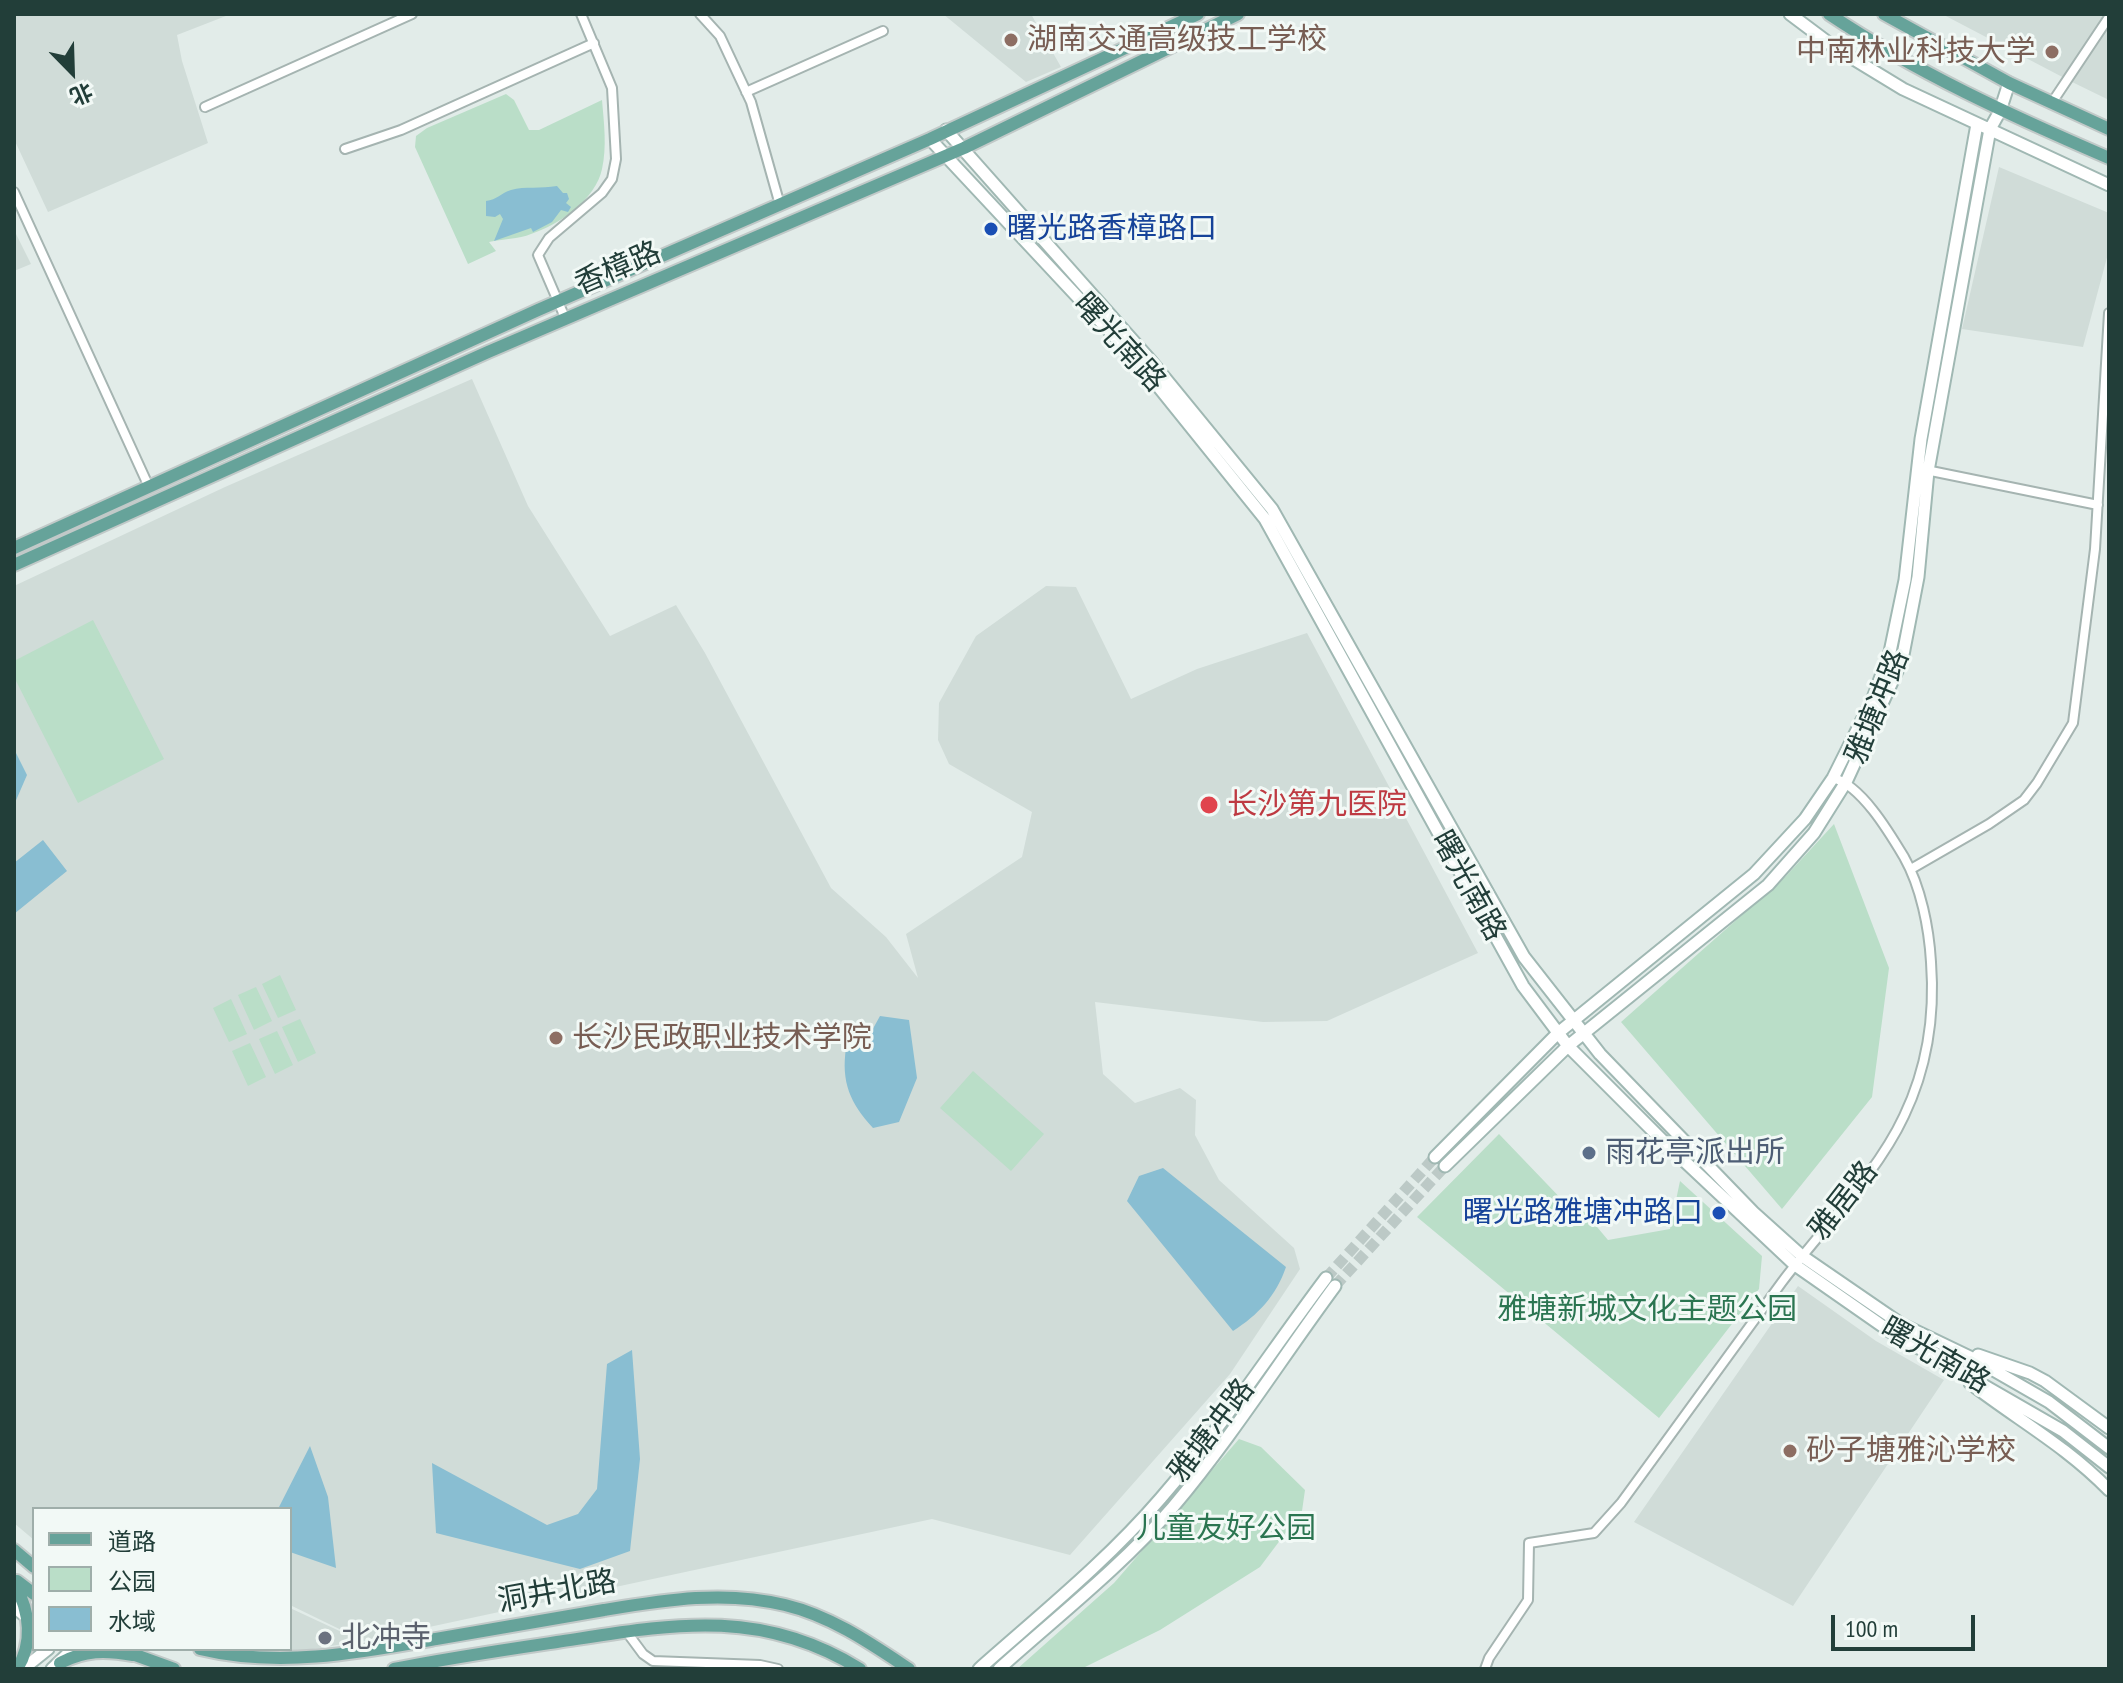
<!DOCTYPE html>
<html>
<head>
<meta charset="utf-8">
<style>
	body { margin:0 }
	#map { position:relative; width:2123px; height:1683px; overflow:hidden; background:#e2ece9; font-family:"PT Sans Narrow","Noto Sans SC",sans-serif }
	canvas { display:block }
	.frame { position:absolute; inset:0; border:16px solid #223e39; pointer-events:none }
	.legend { position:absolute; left:32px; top:1507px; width:260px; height:144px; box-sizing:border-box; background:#f2f9f6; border:2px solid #9faeaa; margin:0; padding:10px 14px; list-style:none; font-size:24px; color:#223e39 }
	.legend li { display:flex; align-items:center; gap:16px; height:40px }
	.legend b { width:40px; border:2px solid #9faeaa }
	.north { position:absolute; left:32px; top:32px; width:80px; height:80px; -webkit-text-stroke:6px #f2f9f6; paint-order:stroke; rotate:157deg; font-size:22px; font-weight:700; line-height:32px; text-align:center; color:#223e39 }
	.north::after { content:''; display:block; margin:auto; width:28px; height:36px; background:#223e39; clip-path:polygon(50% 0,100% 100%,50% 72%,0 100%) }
	.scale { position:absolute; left:1831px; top:1615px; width:144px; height:36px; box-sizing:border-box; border:4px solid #223e39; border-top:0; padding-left:10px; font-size:24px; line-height:28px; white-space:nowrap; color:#223e39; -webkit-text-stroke:6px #f2f9f6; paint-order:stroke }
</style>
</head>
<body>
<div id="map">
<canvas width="2123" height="1683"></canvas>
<div class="frame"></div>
<ul class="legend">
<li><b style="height:10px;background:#66a39a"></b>道路</li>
<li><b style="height:22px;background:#badec8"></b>公园</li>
<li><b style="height:22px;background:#89bed2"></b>水域</li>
</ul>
<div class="north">北</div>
<div class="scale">100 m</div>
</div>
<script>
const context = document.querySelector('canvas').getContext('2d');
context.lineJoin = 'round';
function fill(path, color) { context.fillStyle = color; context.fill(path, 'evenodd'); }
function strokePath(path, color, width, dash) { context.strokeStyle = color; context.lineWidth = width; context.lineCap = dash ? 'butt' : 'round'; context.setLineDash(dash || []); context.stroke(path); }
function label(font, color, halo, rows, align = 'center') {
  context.font = font + ' "PT Sans Narrow","Noto Sans SC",sans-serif'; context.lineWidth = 6; context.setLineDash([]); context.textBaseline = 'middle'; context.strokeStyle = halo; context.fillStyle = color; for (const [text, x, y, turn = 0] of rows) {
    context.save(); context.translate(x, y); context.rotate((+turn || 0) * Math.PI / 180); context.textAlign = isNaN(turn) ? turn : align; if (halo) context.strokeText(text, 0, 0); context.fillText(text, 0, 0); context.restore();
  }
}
fill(new Path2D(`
	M14 14H231L177 35 182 61 208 143 48 212 14 139Z
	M943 14H1031L1061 67 1026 82Z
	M1942 14H2109V100L2070 81Z
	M1999 167 2109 213V250L2083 347 1962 329Z
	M14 230 31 264 14 271Z
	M472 379 528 506 610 636 676 605 705 653 831 888 886 937 918 978 906 934 1022 857 1032 812 949 764 938 740 939 703 976 636 1046 586 1076 587 1131 699 1197 669 1307 633 1478 953 1327 1021 1263 1022 1095 1002 1103 1074 1135 1103 1180 1088 1196 1100 1195 1135 1219 1180 1294 1248 1300 1269 1230 1374 1070 1555 932 1519 364 1641 290 1605V1509H34V1540L14 1523V586L225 487Z
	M1798 1286 1876 1341 1944 1380 1793 1606 1634 1522Z
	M290 1608 361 1641 295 1652 268 1649H290Z`), '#d0dcd8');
fill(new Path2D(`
	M506 94 514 100 529 130H539L602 100C604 123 607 147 602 169 596 199 559 225 531 234 519 239 502 239 489 242L496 251 468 264 415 147 416 136 427 128Z
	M93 620 164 759 78 803 14 677V661Z
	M1834 824 1889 968 1872 1097 1782 1209 1621 1022 1786 876Z
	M280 975 296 1010 278 1018 262 984Z
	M256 987 272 1021 254 1030 238 995Z
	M231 999 247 1034 229 1042 213 1008Z
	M300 1019 316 1053 298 1062 282 1027Z
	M277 1031 293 1065 275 1074 259 1039Z
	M250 1043 266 1077 248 1086 232 1051Z
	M973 1071 1044 1134 1011 1171 940 1108Z
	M1499 1134 1569 1207 1581 1208 1608 1240 1670 1229 1680 1181 1762 1256 1759 1289 1659 1418 1417 1217Z
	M1239 1439 1261 1447 1305 1490 1302 1511 1260 1567 1160 1630 1081 1669H1017L1114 1583Z`), '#badec8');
fill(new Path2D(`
	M557 186 563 193H567L569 199 566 203 571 207 568 212 561 210 552 222 533 232 531 228 494 241 503 219 500 214 495 217 486 216V201C497 200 501 193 511 190 525 186 541 189 557 186Z
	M14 749 27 775 14 805Z
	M43 840 67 871 14 914V863Z
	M880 1016 909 1020 917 1078 899 1122 873 1128C850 1103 841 1082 846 1048L870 1034Z
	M1163 1168 1286 1267C1276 1296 1258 1315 1233 1331L1127 1201 1139 1176Z
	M632 1350 640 1459 630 1551 580 1569 436 1533 432 1463 547 1525 578 1514 597 1489 607 1364Z
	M310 1446 328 1497 336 1568 290 1552V1509H278Z`), '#89bed2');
strokePath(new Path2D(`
	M1326 1278 1435 1157
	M1335 1286 1445 1166`), '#bcc9c6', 11, [11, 5.5]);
const street = new Path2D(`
	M700 14 720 36 751 102 780 205
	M746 92 883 31
	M2051 104 2109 17
	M205 107 412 14
	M345 149 401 130 594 43
	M14 192 149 487
	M566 320 538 255 549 238 602 193 612 179 616 159 612 88 581 14
	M1926 470 2098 505
	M1911 869 1989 824 2024 800 2037 783 2073 723 2095 549 2109 313
	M626 1631 643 1654 653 1661 760 1665 778 1669
	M1485 1669 1489 1658 1528 1600 1529 1543 1594 1533 1621 1503C1675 1429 1728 1356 1782 1282 1821 1230 1877 1174 1904 1116 1927 1068 1935 1015 1931 962 1929 928 1921 887 1904 857 1889 832 1861 785 1833 778`);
const secondary = new Path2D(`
	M1790 14 1834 47 1903 89 2109 185
	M946 130 1151 361 1272 509 1524 957 1600 1054 1753 1212 1802 1256 1901 1324 1976 1360 2049 1402 2109 1448
	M930 139 1141 365 1265 519 1523 986 1568 1046 1662 1140 1795 1265 1891 1332 2063 1431 2109 1467
	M1435 1157 1558 1033 1754 874 1805 819 1833 778 1873 698 1890 652 1905 580 1921 439 1977 124
	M1445 1166 1568 1046 1768 885 1814 833 1846 782 1902 660 1918 577 1928 471 1990 129 2000 111 2009 83
	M1978 1355 2030 1373 2045 1381 2109 1428
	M1970 1383C2018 1420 2066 1446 2109 1490
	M14 1607 34 1623
	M23 1669 48 1649
	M52 1669 73 1649
	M979 1669C1041 1614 1107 1561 1161 1498 1221 1429 1271 1351 1326 1278
	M999 1669C1058 1616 1121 1567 1173 1507 1232 1437 1281 1359 1335 1286`);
const primary = new Path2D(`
	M1829 14C1917 73 2012 116 2109 158
	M1884 14 2009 83 2109 129
	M14 548 538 310 930 139 1198 14
	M14 565 488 352 964 148 1238 14
	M14 1550 34 1567
	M17 1581 34 1594
	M14 1582C29 1610 35 1640 17 1669
	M200 1649C278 1668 358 1653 436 1639 492 1629 548 1620 604 1610 665 1600 724 1590 785 1605 831 1616 870 1643 909 1669
	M127 1652 174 1669
	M60 1663C85 1650 105 1650 133 1655
	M394 1669C448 1658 503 1650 557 1642 669 1625 758 1606 860 1669`);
strokePath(street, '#a5b4b1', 12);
strokePath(secondary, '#a0b8b3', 15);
strokePath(primary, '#c1c9c8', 16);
strokePath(street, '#fff', 8);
strokePath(secondary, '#fff', 11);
strokePath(primary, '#66a39a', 12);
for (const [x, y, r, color] of [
	[1011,40,8,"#8d6e63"],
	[2052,52,8,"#8d6e63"],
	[991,229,8,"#1a4fb4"],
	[1209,805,10,"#e0444e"],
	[556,1038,8,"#8d6e63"],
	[1589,1153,8,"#5c6f8a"],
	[1719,1213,8,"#1a4fb4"],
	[1790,1451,8,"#8d6e63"],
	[325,1638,8,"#6b7280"]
]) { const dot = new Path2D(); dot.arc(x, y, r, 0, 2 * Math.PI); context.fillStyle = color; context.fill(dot); strokePath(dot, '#f2f9f6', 3); }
label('30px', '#785e54', '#f2f9f6', [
	["湖南交通高级技工学校",1027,40],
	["中南林业科技大学",2036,52,"right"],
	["长沙民政职业技术学院",572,1038],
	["砂子塘雅沁学校",1806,1451]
], 'left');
label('30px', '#164399', '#f2f9f6', [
	["曙光路香樟路口",1007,229],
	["曙光路雅塘冲路口",1703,1213,"right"]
], 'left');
label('30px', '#223e39', '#f2f9f6', [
	["香樟路",618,269,-23],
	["曙光南路",1119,343,48],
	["雅塘冲路",1878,707,-68],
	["曙光南路",1468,886,61],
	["雅居路",1844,1201,-52],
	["曙光南路",1935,1356,30],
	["雅塘冲路",1212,1431,-53],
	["洞井北路",557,1592,-10]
]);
label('30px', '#be3a42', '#f2f9f6', [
	["长沙第九医院",1227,805]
], 'left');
label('30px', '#4e5e75', '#f2f9f6', [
	["雨花亭派出所",1605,1153]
], 'left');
label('30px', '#2b7551', '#f2f9f6', [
	["雅塘新城文化主题公园",1647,1310],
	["儿童友好公园",1226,1529]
]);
label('30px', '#5b616d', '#f2f9f6', [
	["北冲寺",341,1638]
], 'left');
</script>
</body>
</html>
